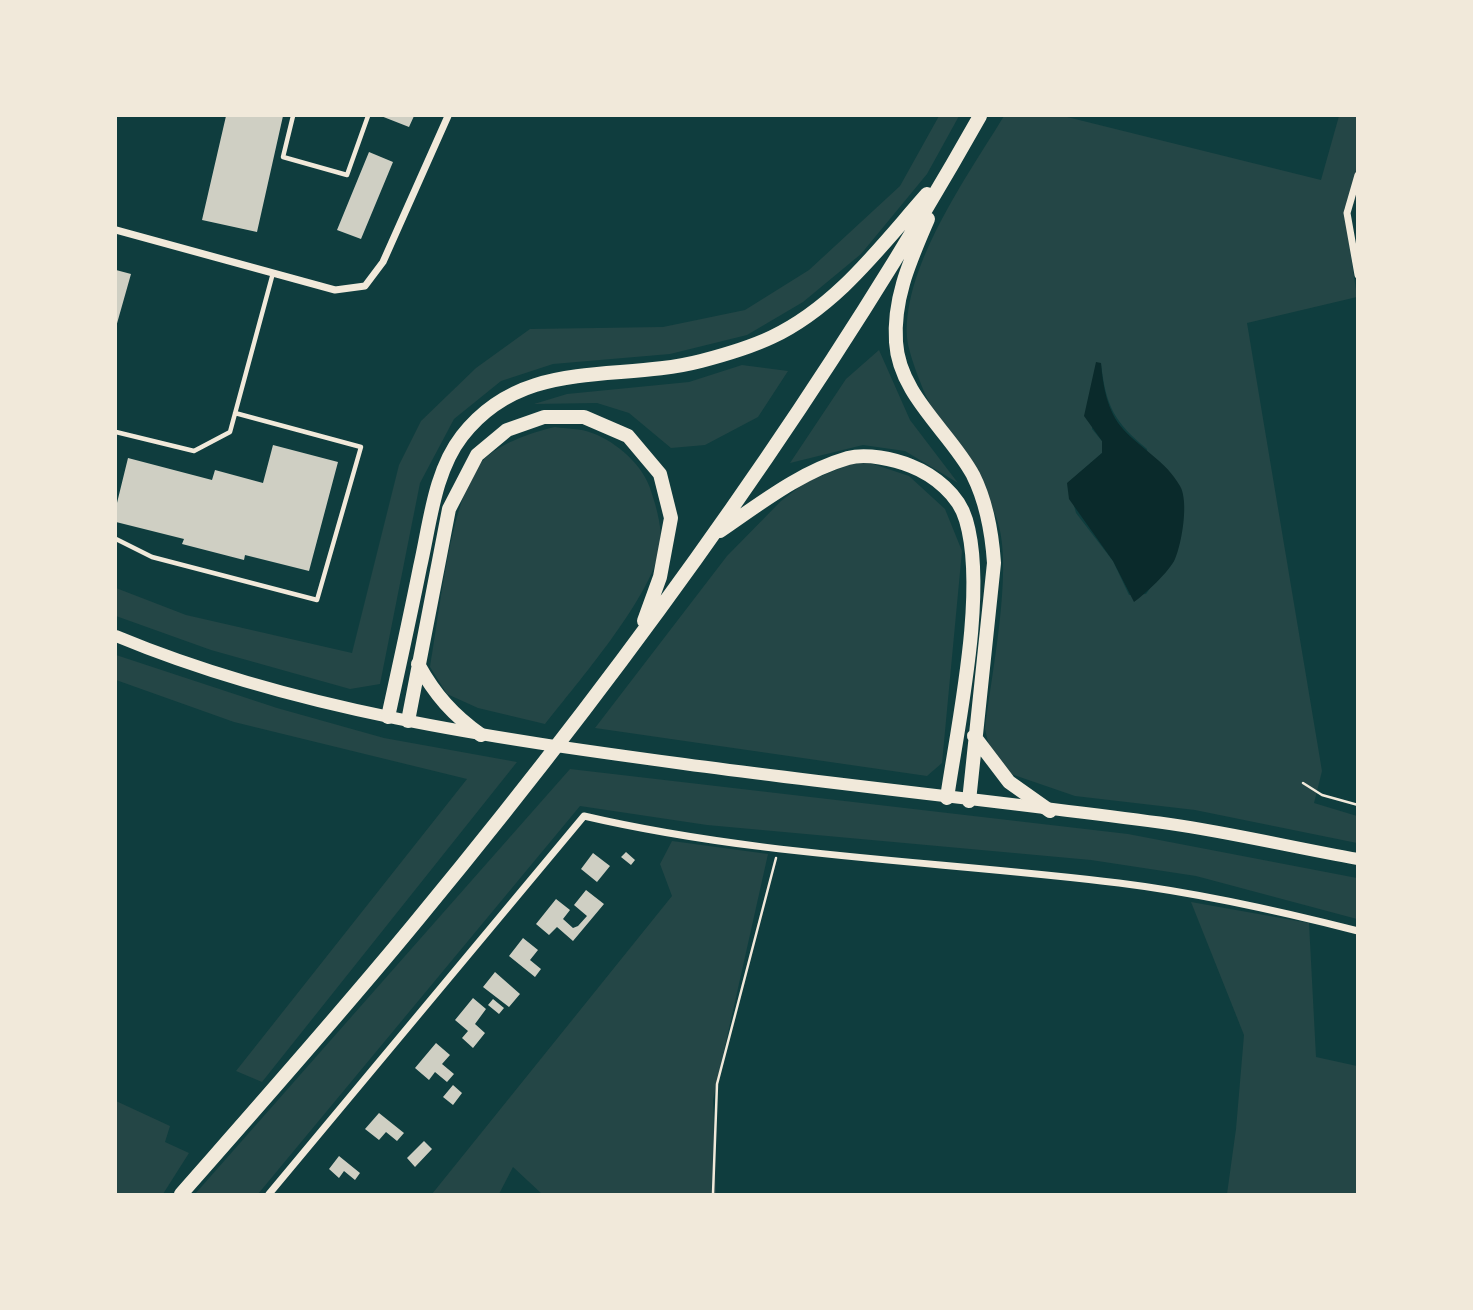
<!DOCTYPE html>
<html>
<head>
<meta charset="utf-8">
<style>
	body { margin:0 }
	#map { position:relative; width:1473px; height:1310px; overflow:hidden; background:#0f3d3e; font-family:"Open Sans",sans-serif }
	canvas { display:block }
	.frame { position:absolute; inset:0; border:117px solid #f1e9da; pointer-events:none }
</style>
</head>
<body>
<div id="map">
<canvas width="1473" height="1310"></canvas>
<div class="frame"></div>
</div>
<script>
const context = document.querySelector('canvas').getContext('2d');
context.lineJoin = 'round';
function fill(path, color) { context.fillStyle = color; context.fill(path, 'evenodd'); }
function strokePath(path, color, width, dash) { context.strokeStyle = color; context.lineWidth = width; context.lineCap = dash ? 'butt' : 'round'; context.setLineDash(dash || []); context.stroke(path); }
fill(new Path2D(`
	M939 116H959L927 174 861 254 803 302 747 335 670 354 553 364 501 381 454 419 420 483 380 684 350 689 211 650 116 616V588L186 615 352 653 399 465 421 421 476 368 530 329 663 327 745 310 809 270 900 186Z
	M1004 116H1063L1321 180 1339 116H1357V193L1354 204 1344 208 1357 297 1247 323 1322 771 1314 803 1357 816V843L1195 810 1075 796 1011 774 991 755 985 729C991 677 1013 571 998 523 985 478 946 438 927 398 921 385 908 352 907 337 903 266 968 175 1004 116ZM1101 364C1106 406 1114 422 1147 449L1158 577 1146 594 1129 595 1113 561 1076 513 1068 483 1102 453V441L1092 429Z
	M879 350 910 420 958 483 905 451 863 445 790 463 846 379Z
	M742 365 788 371 758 417 705 445 671 448 629 413 597 403 534 404 567 394 689 382Z
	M555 427C566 429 581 428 592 433 617 442 644 466 651 491 657 509 663 530 660 549 649 600 578 682 545 724L478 708 447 694 430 667C440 613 449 507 479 465 494 445 532 432 555 427Z
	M861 460 909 476 945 509 962 551 942 763 927 776 595 728 727 556 781 501 806 482Z
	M116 655 277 708 384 738 517 762 262 1082 236 1071 467 779 234 722 116 680Z
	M570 769 1128 834 1357 878V919L1196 876 1091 860 707 825 580 806 258 1194H195Z
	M672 841 768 854 713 1100 716 1194H542L513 1167 499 1194H432L672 896 660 864Z
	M1191 902 1309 923 1316 1057 1357 1066V1194H1227L1236 1129 1244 1035Z
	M116 1101 170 1126 165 1142 189 1153 163 1194H116Z`), '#244646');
fill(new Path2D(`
	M1096 362 1101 363C1103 386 1107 411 1123 429 1141 449 1166 461 1180 486 1189 501 1182 543 1175 559 1170 571 1144 595 1134 602L1113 561 1069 499 1067 483 1102 453V441L1084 416Z`), '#0a2a2b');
fill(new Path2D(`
	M226 116H283L257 232 202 220Z
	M381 116H414L409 127Z
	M369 152 393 162 361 239 337 230Z
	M116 270 131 274 116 327Z
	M273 445 338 462 309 571 245 555 244 560 182 544 184 539 116 522V507L128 458 212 480 215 470 263 483Z
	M626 852 635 860 631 865 621 857Z
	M593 853 610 866 597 882 581 869Z
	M586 890 604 904 573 941 557 927 549 935 536 924 556 899 570 910 563 919 573 928 578 926 587 916 574 905Z
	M523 938 538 950 530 960 541 969 535 977 509 956Z
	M495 972 520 994 509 1007 483 987Z
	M473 998 486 1009 475 1024 485 1033 473 1048 462 1038 468 1031 455 1020Z
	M493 999 504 1008 499 1014 488 1005Z
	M436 1043 450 1055 442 1064 454 1074 447 1082 435 1072 429 1080 415 1068Z
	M453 1085 462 1093 453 1105 443 1097Z
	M379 1113 404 1133 397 1141 386 1132 379 1140 365 1129Z
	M424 1141 432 1149 415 1167 407 1158Z
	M339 1156 360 1173 355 1180 344 1171 339 1178 329 1169Z`), '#cfcfc3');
strokePath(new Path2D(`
	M1303 783 1322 795 1358 805
	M713 1194 717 1084 776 858`), '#f1e9da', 2.5);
strokePath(new Path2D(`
	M293 116 283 157 347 175 368 116
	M116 432 194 451 230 432 273 273
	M116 539 152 557 317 600 361 447 235 413`), '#f1e9da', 4.5);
strokePath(new Path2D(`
	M1358 175 1347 213 1358 275
	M116 230 335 290 365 286 383 262 448 116
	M269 1194 584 816C760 857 941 861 1119 883 1199 893 1280 911 1358 931`), '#f1e9da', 7);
strokePath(new Path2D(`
	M116 636C296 711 493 738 684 764 846 786 1009 802 1170 824 1233 833 1295 848 1358 859`), '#f1e9da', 12);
strokePath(new Path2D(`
	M928 219C911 259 893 297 896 342 899 395 950 432 973 475 987 503 992 533 994 563L969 801
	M720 531C761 503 800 472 848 458 866 453 894 459 911 466 934 475 959 495 966 520 987 591 958 723 947 798
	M418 664C435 695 453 715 481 735
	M388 717C399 667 410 617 420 567 430 524 434 472 462 436 524 356 616 383 701 361 724 355 751 347 772 337 837 306 880 247 927 194
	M408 721 449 509 477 455 507 430 544 417H584L628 436 660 474 671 518 660 577 644 621
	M974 736 1009 782 1050 811
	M181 1194C261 1103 342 1012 419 918 627 666 820 400 980 116`), '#f1e9da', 14);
</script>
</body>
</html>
